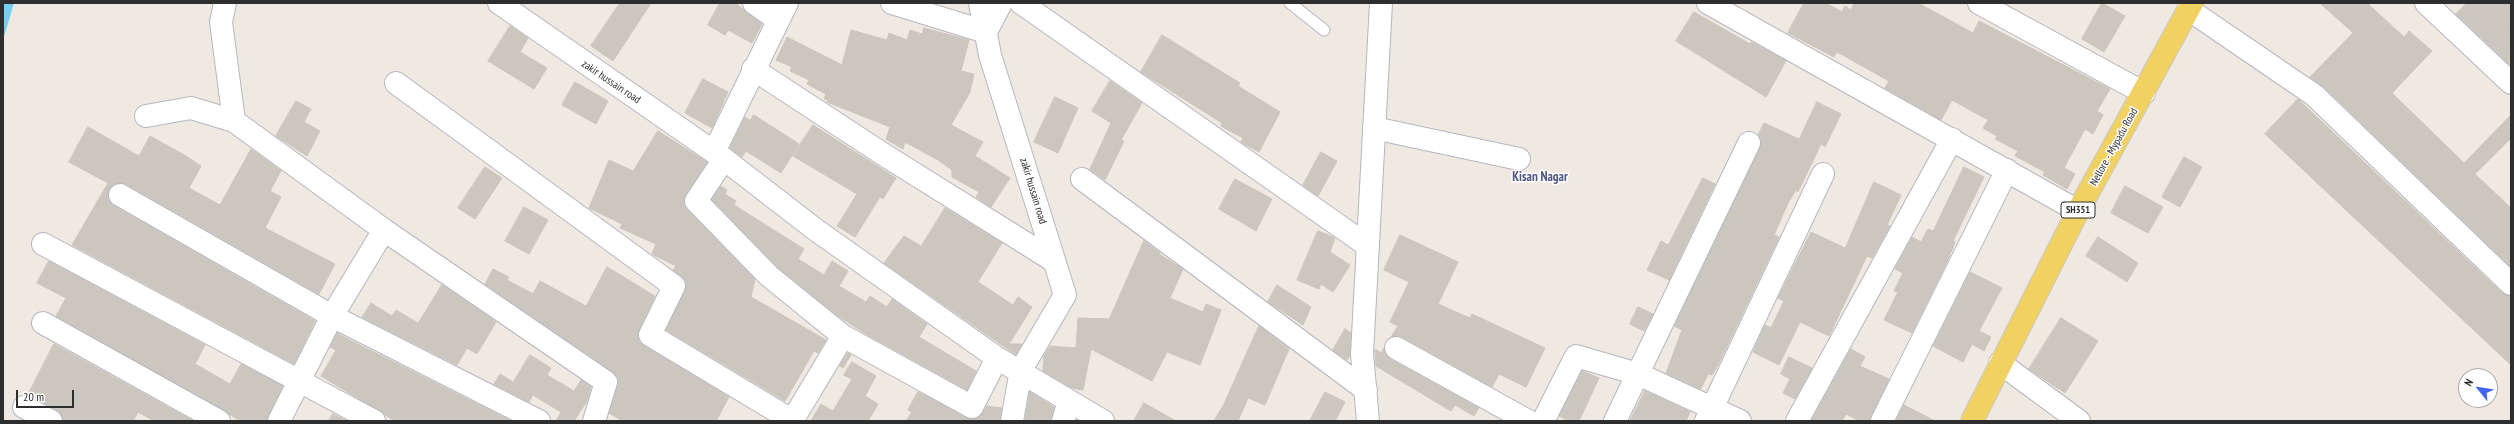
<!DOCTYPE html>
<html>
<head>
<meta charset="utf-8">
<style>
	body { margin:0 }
	#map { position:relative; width:2514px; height:424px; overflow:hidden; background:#efe9e1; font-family:"PT Sans Narrow",sans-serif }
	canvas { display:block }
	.frame { position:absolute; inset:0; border:4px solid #2e2e2e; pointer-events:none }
	.north { position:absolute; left:2458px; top:368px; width:40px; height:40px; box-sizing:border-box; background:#fff; border:1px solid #ababab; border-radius:50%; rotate:300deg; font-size:11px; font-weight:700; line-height:16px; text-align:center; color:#2e2e2e }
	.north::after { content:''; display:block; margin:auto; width:14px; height:18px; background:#4264fb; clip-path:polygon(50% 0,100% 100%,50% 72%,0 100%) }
	.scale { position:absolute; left:16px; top:390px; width:58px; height:18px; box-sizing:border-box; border:2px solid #2e2e2e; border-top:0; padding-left:5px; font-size:12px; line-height:14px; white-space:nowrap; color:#2e2e2e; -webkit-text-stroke:3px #fff; paint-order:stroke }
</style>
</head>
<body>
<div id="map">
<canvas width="2514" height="424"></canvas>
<div class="frame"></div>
<div class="north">N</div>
<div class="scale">20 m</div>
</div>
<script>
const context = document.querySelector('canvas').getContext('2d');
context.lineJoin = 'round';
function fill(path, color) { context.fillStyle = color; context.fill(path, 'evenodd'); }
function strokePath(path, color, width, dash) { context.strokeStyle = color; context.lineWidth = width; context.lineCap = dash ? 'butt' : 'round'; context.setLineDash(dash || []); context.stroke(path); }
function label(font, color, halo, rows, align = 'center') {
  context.font = font + ' "PT Sans Narrow",sans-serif'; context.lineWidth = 3; context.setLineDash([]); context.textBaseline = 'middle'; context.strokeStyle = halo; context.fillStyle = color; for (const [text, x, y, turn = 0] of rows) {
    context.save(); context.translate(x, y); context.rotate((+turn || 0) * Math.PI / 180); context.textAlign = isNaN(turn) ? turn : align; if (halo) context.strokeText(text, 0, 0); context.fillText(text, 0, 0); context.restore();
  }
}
fill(new Path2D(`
	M3 3H14L3 40Z`), '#75cff0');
const building = new Path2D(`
	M620 3H651L613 61 591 46Z
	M720 3H735L762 24 752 43 728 30 725 35 708 25Z
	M1804 3H1826L1842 12 1845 6 1851 10 1854 3H1918L1973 33 1979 21 2110 89 2097 111 2103 115 2093 134 2085 129 2064 168 2075 174 2067 189 2043 175 2045 172 2015 156 2018 151 1995 139 1997 136 1983 128 1988 120 1952 100 1941 120 1885 88 1889 81 1837 52 1834 57 1788 33Z
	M2102 3 2125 16 2104 52 2082 39Z
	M2320 3H2367L2404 37 2409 31 2432 51 2392 93 2464 163 2511 115V138L2475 174 2511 208V267L2323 86 2310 77 2353 33Z
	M2467 3H2511L2509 64 2456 14Z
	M1694 12 1750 44 1751 42 1786 61 1766 97 1676 41Z
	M510 26 528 38 520 52 547 68 534 89 488 61Z
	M924 28 969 40 961 71 974 74 970 92 951 125 983 142 975 156 1010 178 991 207 976 197 979 192 952 177V170L938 160 905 142 903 149 886 139 890 127 827 102 828 100 824 99 826 94 807 84 809 80 790 71 792 67 776 60 787 37 842 65 851 30 887 40 889 33 907 40 910 30 922 34Z
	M1162 35 1240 83 1238 86 1280 112 1259 152 1241 142 1243 138 1221 126 1222 123 1141 72Z
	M703 79 728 92 712 128 685 113Z
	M1110 81 1142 103 1121 140 1124 141 1105 180 1090 169 1111 123 1092 111Z
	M575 82 608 101 596 124 562 105Z
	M1055 97 1078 108 1058 153 1034 142Z
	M2298 99 2502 293 2511 296V365L2265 134Z
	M296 101 311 109 304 122 320 131 307 156 276 136Z
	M1817 102 1841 114 1825 147 1821 144 1798 192 1796 190 1788 203 1774 235 1779 237 1719 363 1712 375 1708 374 1701 389 1666 373 1682 330 1674 326 1760 148 1761 142 1758 135 1764 123 1799 139Z
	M754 115 799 144 781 173 746 151 742 157 730 148 745 117 750 120Z
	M813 125 896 178 883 199 880 197 855 237 837 226 857 194 793 156Z
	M88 127 139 156 150 136 186 156 201 166 189 188 220 205 251 149 281 171 270 191 281 197 265 228 335 264 319 294 126 184H113L108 195 114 206 315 321 294 364 72 245 108 183 69 162Z
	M658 131 707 162 686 194 684 205 755 279 751 297 826 340 818 353 814 351 785 401 666 330 686 286 685 280 673 270 676 266 652 254 656 244 620 228 622 224 589 208 609 160 633 171Z
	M1321 152 1337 161 1318 196 1303 185Z
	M2184 157 2202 167 2180 207 2162 197Z
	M485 167 502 178 475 219 458 208Z
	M1964 167 1984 177 1953 241 1955 242 1948 260 1912 333 1884 320 1898 292 1894 291 1903 273 1895 269 1912 237 1921 242 1928 229 1933 231Z
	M1703 178 1715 184 1669 280 1647 270 1661 241 1668 245Z
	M1235 179 1272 199 1256 231 1219 209Z
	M1874 182 1901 195 1887 225 1890 226 1872 258 1867 256 1829 336 1800 322 1779 365 1753 352 1765 325 1771 328 1784 301 1778 298 1811 232 1845 248Z
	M721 186 727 190 725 194 736 201 734 205 804 249 798 259 824 275 832 261 848 271 839 286 866 302 870 296 887 307 892 299 927 324 919 337 976 371 967 390 866 334 838 316 777 267 712 200Z
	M2125 186 2163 207 2148 233 2111 213Z
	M524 207 548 220 529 254 505 241Z
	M945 208 1002 243 978 282 1013 305 1018 297 1032 307 1009 344H1022L1016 355 884 263 904 236 921 246Z
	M1318 231 1335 238 1330 252 1350 265 1333 292 1321 284 1319 289 1297 280Z
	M1400 235 1458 262 1438 304 1470 318 1472 314 1545 348 1526 387 1499 374 1492 387 1402 337H1391L1398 326 1390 322 1409 282 1384 270Z
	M2098 237 2138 263 2127 282 2086 256Z
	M1144 241 1160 253 1159 254 1183 269 1170 298 1203 312 1206 304 1221 310 1200 365 1167 352 1152 381 1091 349 1083 390 1072 388 1043 371 1044 356 1050 346 1076 348 1078 318 1109 319Z
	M49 261 205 345 195 364 230 384 241 364 283 386 267 421H241L56 316 66 298 37 283Z
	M607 267 655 296 639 330V342L729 397 716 421H623L609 413 618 385V377L613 372 485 284 493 269 509 277 507 280 533 294 540 281 586 306Z
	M1970 272 2002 288 1979 331 1991 337 1984 351 1972 344 1963 362 1933 346Z
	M442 285 496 322 477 354 467 348 457 365 362 317 371 303 392 316 396 310 418 323Z
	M1277 285 1311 307 1303 325 1268 302Z
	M1638 307 1653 314 1644 331 1630 324Z
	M2061 318 2098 341 2065 393 2029 369Z
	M1259 326 1289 349 1265 405 1248 398 1238 421H1214L1224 404Z
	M1345 329 1351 333 1350 356 1347 360 1333 350Z
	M337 333 342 336 511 421H395L321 376 336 350 330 347Z
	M54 344 193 421H154L138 412 133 421H63L57 410 28 395Z
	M1384 348 1390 359 1479 408 1474 416 1455 405 1451 411 1376 366 1375 349 1381 353Z
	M1851 349 1865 357 1860 366 1889 379 1870 421H1860L1846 414 1842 421H1811Z
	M848 353 851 355 843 368 840 366Z
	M530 355 551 368 547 375 574 391 581 380 591 387 587 401 574 421H556L561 412 533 395 529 402 494 384 500 374 513 382Z
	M1789 357 1812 368 1795 399 1783 393 1790 379 1781 374Z
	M852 362 876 376 865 396 878 404 868 421H811L821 404 833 411 852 379 844 375Z
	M1582 371 1599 378 1579 421H1569L1559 416Z
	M1645 391 1690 412 1686 421H1630Z
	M918 392 972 419 979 417 987 406 1002 408 1000 421H906L912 412 908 410Z
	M1030 392 1054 407 1051 421H1025Z
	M1325 392 1345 402 1335 421H1310Z
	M1144 403 1176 421H1134Z
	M1904 405 1935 421H1896Z
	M333 414 347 421H329Z`);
fill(building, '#cbc7bf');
strokePath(building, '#cbc5ba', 1);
const service = new Path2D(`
	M1290 3 1324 30`);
const minor = new Path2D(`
	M225 3 221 22 234 121
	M499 3 724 159 816 230 997 358 1103 421
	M754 3 778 20
	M892 3 986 32 1001 3
	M980 3 990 55 1065 295 1021 370 1012 421
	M1021 3 1368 246
	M1708 3 2078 211
	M1979 3 2144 93
	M2426 3 2511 83
	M2188 9 2314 95 2511 284
	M753 69 886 156 1054 261
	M396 83 674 286 650 335 793 421
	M146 116 191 108 234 121 384 230 606 382 594 421
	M1374 128 1519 159
	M714 152 787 3
	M724 159 696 201 769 276 843 336 972 407 997 358
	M1082 179 1366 390
	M120 195 332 316 539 421
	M43 244 374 421
	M43 323 219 421
	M1396 348 1528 421
	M2000 363 2079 421
	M24 407 51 421
	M279 421 332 316 384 230
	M792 421 843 336
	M1063 421 1069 401
	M1543 421 1576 356 1638 374 1740 421
	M1615 421 1749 143
	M1706 421 1823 174
	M1797 421 1952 139
	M1882 421 2007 170`);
const tertiary = new Path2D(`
	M1368 421 1362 354 1381 3`);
const primary = new Path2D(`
	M1972 421 2078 211 2192 3`);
strokePath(service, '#b4b7c1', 13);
strokePath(minor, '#b4b7c1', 24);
strokePath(tertiary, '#b4b7c1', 24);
strokePath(primary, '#c9c9c9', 24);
strokePath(service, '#fff', 11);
strokePath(minor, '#fff', 22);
strokePath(tertiary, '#fff', 22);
strokePath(primary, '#f2d163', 22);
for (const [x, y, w] of [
	[2078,210,34]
]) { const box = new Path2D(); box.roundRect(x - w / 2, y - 8, w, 16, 3); context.fillStyle = '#fff'; context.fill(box); strokePath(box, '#2e2e2e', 1); }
label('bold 10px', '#2e2e2e', null, [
	["SH351",2078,210]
]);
label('11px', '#2e2e2e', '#fff', [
	["zakir hussain road",611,82,34],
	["Nellore - Mypadu Road",2114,147,-61],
	["zakir hussain road",1033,191,73]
]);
label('bold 13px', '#4d5680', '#fff', [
	["Kisan Nagar",1540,177]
]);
</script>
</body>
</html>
